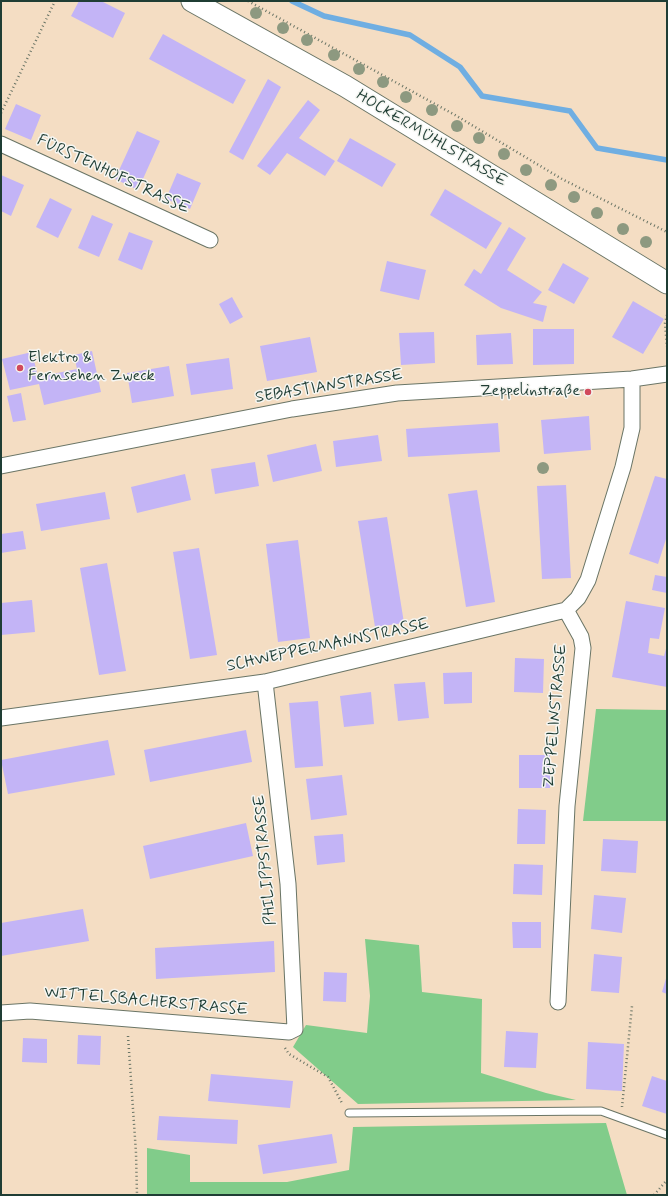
<!DOCTYPE html>
<html>
<head>
<meta charset="utf-8">
<style>
	body { margin:0 }
	#map { position:relative; width:668px; height:1196px; overflow:hidden; background:#f4ddc3; font-family:Mynerve,sans-serif }
	canvas { display:block }
	.frame { position:absolute; inset:0; border:2px solid #1f3d34; pointer-events:none }
</style>
</head>
<body>
<div id="map">
<canvas width="668" height="1196"></canvas>
<div class="frame"></div>
</div>
<script>
const context = document.querySelector('canvas').getContext('2d');
context.lineJoin = 'round';
function fill(path, color) { context.fillStyle = color; context.fill(path, 'evenodd'); }
function strokePath(path, color, width, dash) { context.strokeStyle = color; context.lineWidth = width; context.lineCap = dash ? 'butt' : 'round'; context.setLineDash(dash || []); context.stroke(path); }
function label(font, color, halo, rows, align = 'center') {
  context.font = font + ' Mynerve,sans-serif'; context.lineWidth = 3; context.setLineDash([]); context.textBaseline = 'middle'; context.strokeStyle = halo; context.fillStyle = color; for (const [text, x, y, turn = 0] of rows) {
    context.save(); context.translate(x, y); context.rotate((+turn || 0) * Math.PI / 180); context.textAlign = isNaN(turn) ? turn : align; if (halo) context.strokeText(text, 0, 0); context.fillText(text, 0, 0); context.restore();
  }
}
fill(new Path2D(`
	M596 709 667 710V821H583Z
	M365 939 419 945 422 992 482 999 481 1073 546 1093 576 1100 358 1104 293 1047 306 1025 367 1033 370 996Z
	M606 1123 627 1195H147V1148L190 1155V1182H287L349 1170 353 1127Z`), '#81cc8a');
strokePath(new Path2D(`
	M292 1 324 16 410 35 460 67 482 96 570 111 597 148 667 160`), '#6faee2', 5.5);
fill(new Path2D(`
	M79 1H101L125 13 113 38 71 16Z
	M163 34 246 80 233 104 149 59Z
	M268 79 281 87 243 160 229 152Z
	M308 100 320 110 299 138 335 161 325 176 287 153 270 175 257 166Z
	M16 104 41 115 31 140 5 129Z
	M137 131 160 141 138 190 115 179Z
	M350 138 396 164 382 187 337 161Z
	M177 173 201 183 190 209 166 199Z
	M1 175 24 185 11 216 1 211Z
	M445 189 502 223 486 249 430 215Z
	M50 198 72 209 58 238 36 227Z
	M92 215 113 224 99 257 78 248Z
	M509 227 526 238 507 270 542 292 533 303 547 306 543 322 501 308 464 285 474 269 481 274Z
	M129 232 153 241 142 270 118 260Z
	M387 261 426 270 419 300 380 291Z
	M563 263 589 278 574 304 548 290Z
	M232 297 243 317 230 324 219 304Z
	M633 301 664 319 643 354 612 337Z
	M533 329H574V364L533 365Z
	M434 332 435 363 401 365 399 333Z
	M511 333 513 364 477 365 476 335Z
	M310 337 317 372 267 381 260 346Z
	M92 351 101 392 44 405 39 384 10 390 2 359 32 352 38 377 77 369 74 355Z
	M229 358 233 389 191 395 186 364Z
	M169 366 174 396 132 403 127 373Z
	M21 393 26 420 13 422 7 396Z
	M589 416 591 450 544 454 541 420Z
	M498 423 500 452 408 457 406 429Z
	M378 435 382 461 336 467 333 441Z
	M316 444 322 471 273 482 267 455Z
	M255 462 259 486 215 494 211 469Z
	M185 474 191 500 137 513 131 487Z
	M655 476 667 479V536L658 564 629 554Z
	M566 485 571 578 542 579 537 486Z
	M477 490 495 602 466 607 448 494Z
	M105 492 110 519 41 531 36 504Z
	M387 517 404 623 375 627 358 521Z
	M23 531 26 549 1 553V534Z
	M298 540 310 638 278 642 266 544Z
	M199 548 217 655 190 659 173 552Z
	M107 563 126 671 99 675 80 568Z
	M655 575 667 577V593L652 590Z
	M32 600 35 632 1 635V603Z
	M626 601 665 608 659 639 650 638 648 653 664 656 667 645V687L612 677Z
	M515 658 544 659 543 693 514 692Z
	M472 672V703L444 704 443 673Z
	M425 682 429 718 398 721 394 684Z
	M371 692 374 724 344 727 340 696Z
	M318 701 323 766 295 768 289 703Z
	M246 730 252 762 150 782 144 750Z
	M108 740 115 775 8 794 1 760Z
	M519 755H550V788H519Z
	M342 775 347 815 311 820 306 779Z
	M518 809 546 810 545 844H517Z
	M246 823 253 856 150 879 143 846Z
	M343 834 345 862 317 865 314 836Z
	M603 839 638 841 636 873 601 871Z
	M514 864 543 865 542 895 513 894Z
	M594 895 626 898 622 933 591 929Z
	M83 909 89 941 1 956V923Z
	M512 922H541V948H513Z
	M274 941 275 972 156 979 155 948Z
	M594 954 622 957 619 993 591 991Z
	M324 972 347 973 346 1002 323 1001Z
	M667 975V994L662 992Z
	M506 1031 538 1033 536 1068 504 1067Z
	M78 1035 101 1036 100 1065 77 1064Z
	M23 1038 47 1039V1063L22 1062Z
	M588 1042 624 1044 622 1091 586 1089Z
	M211 1074 293 1081 290 1108 208 1101Z
	M652 1076 667 1081V1114L642 1106Z
	M159 1116 238 1120 237 1144 157 1140Z
	M332 1134 337 1163 263 1174 258 1145Z`), '#c3b4f6');
const service = new Path2D(`
	M349 1113 601 1111 667 1135`);
const minor = new Path2D(`
	M1 144 210 240
	M1 466 292 409 397 393 632 379 667 374
	M1 718 265 682 566 610
	M558 1002 567 806 583 648 581 637 566 610 578 598 588 580 623 467 632 428V379
	M1 1013 30 1011 289 1032 295 1029 288 884 265 682`);
const secondary = new Path2D(`
	M192 1 345 86 667 283`);
strokePath(service, '#6a7566', 9);
strokePath(minor, '#6a7566', 17);
strokePath(secondary, '#6a7566', 23);
strokePath(new Path2D(`
	M248 1 455 115 562 179 667 232
	M1 113 55 1
	M667 315 665 323 667 347
	M128 1036 136 1153 137 1195
	M285 1048 289 1054 328 1077 342 1103
	M622 1107 632 1006
	M654 1195 667 1180`), '#6a7566', 2.5, [1, 3]);
strokePath(service, '#fff', 7);
strokePath(minor, '#fff', 15);
strokePath(secondary, '#fff', 21);
context.fillStyle = '#8d9980';
for (const [x, y] of [
	[256,13],
	[283,28],
	[307,40],
	[334,55],
	[359,69],
	[383,82],
	[406,97],
	[432,110],
	[457,126],
	[479,138],
	[504,154],
	[526,170],
	[551,185],
	[574,197],
	[597,213],
	[623,229],
	[646,242],
	[543,468]
]) { context.beginPath(); context.arc(x, y, 6, 0, 2 * Math.PI); context.fill(); }
for (const [x, y, r, color] of [
	[20,368,4,"#d1495b"],
	[588,392,4,"#d1495b"]
]) { const dot = new Path2D(); dot.arc(x, y, r, 0, 2 * Math.PI); context.fillStyle = color; context.fill(dot); strokePath(dot, '#f6f6f2', 1.5); }
label('16px', '#1f3d34', '#f6f6f2', [
	["HOCKERMÜHLSTRASSE",431,139,31],
	["FÜRSTENHOFSTRASSE",113,175,25],
	["SEBASTIANSTRASSE",329,387,-9],
	["SCHWEPPERMANNSTRASSE",328,646,-12],
	["ZEPPELINSTRASSE",556,716,-85],
	["PHILIPPSTRASSE",266,860,-95],
	["WITTELSBACHERSTRASSE",146,1002,5]
]);
label('16px', '#1f3d34', '#f6f6f2', [
	["Elektro &",28,359],
	["Fernsehen Zweck",28,377],
	["Zeppelinstraße",580,392,"right"]
], 'left');
</script>
</body>
</html>
